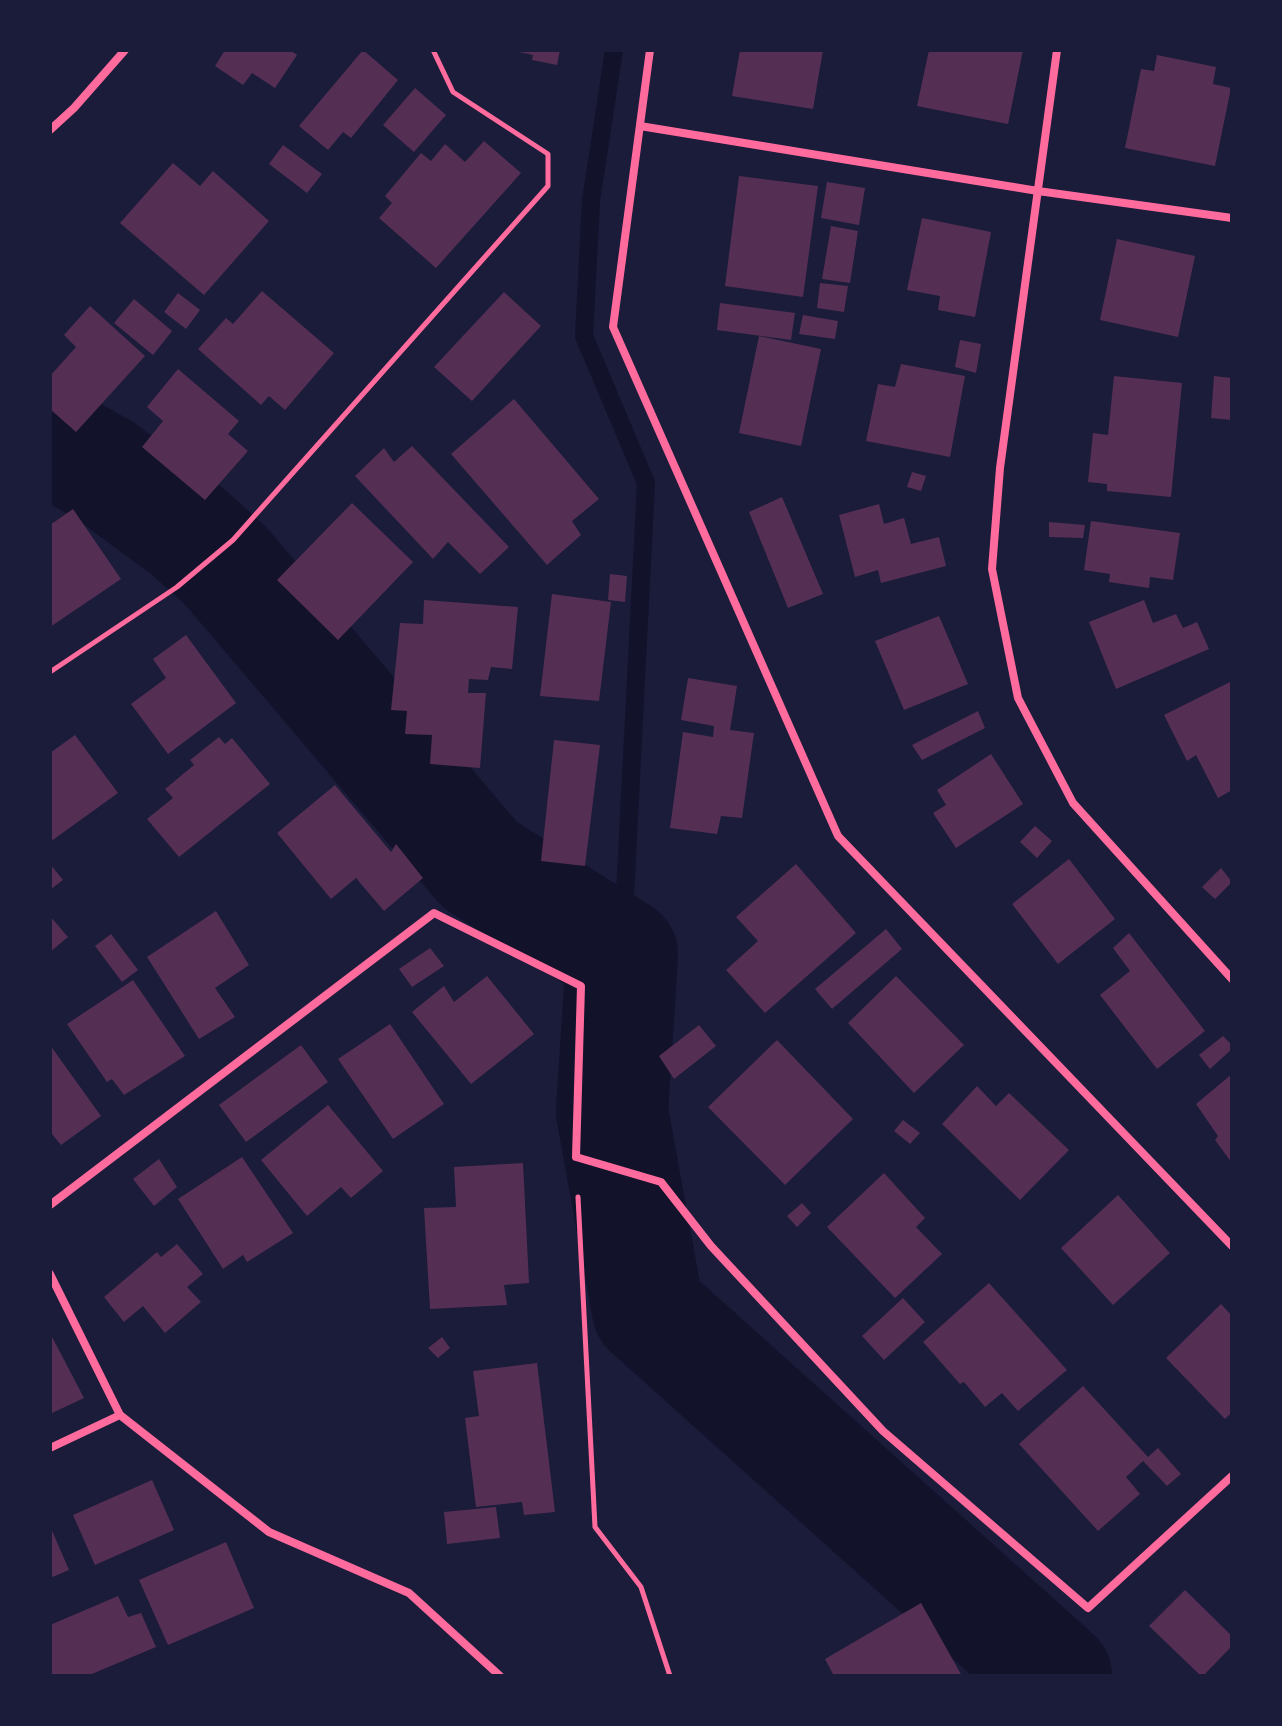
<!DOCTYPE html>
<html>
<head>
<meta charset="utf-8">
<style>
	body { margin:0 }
	#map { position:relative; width:1282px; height:1726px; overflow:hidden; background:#1b1b3a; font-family:"Noto Serif",serif }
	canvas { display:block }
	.frame { position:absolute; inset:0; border:52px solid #1b1b3a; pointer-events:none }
</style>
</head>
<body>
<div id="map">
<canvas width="1282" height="1726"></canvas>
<div class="frame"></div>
</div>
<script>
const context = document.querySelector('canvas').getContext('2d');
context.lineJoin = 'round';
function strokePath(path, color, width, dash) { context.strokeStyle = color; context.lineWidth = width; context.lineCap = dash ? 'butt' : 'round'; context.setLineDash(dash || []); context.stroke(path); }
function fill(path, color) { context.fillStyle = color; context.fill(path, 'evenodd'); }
strokePath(new Path2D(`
	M614 50 591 201 584 336 646 483 622 954`), '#12122b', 18);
strokePath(new Path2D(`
	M50 440 104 470 187 531 225 565 480 865 622 954 612 1112 648 1310 1056 1676`), '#12122b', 112);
fill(new Path2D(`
	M225 50H290L297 55 275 88 252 73 243 85 215 66Z
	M363 50 398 80 351 138 343 132 328 150 299 126Z
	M515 50H560L557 65 532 60 533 55 515 51Z
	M740 50H823L813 109 732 96Z
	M929 50H1023L1008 124 917 106Z
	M1157 55 1216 67 1213 84 1231 88 1215 166 1125 148 1141 69 1154 71Z
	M415 88 446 115 414 152 383 125Z
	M484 141 521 173 436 268 379 218 392 203 385 196 421 153 431 161 445 144 465 162Z
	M283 145 322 174 307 193 269 164Z
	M173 163 200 186 213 171 269 221 204 295 120 223Z
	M739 176 818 186 803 297 725 286Z
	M827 182 865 188 859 225 821 218Z
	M922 218 991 232 975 317 938 310 940 296 907 290Z
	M831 226 858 231 850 283 822 279Z
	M1117 239 1195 256 1178 337 1100 320Z
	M820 283 848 286 844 312 817 308Z
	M262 291 334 353 285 410 269 396 261 405 198 349 226 318 233 324Z
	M504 292 541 326 472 401 434 367Z
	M178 293 200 310 186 329 164 312Z
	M134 299 172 331 153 355 114 323Z
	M720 303 795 313 791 340 717 330Z
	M90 306 145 356 76 432 50 409V376L76 347 64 335Z
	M803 315 838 321 835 339 799 334Z
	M759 336 821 349 801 446 739 433Z
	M960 340 981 344 976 373 955 367Z
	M901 364 965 376 950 457 866 441 878 384 895 387Z
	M178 369 239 421 228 434 248 451 205 500 142 447 163 421 147 407Z
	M1114 376 1182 383 1171 497 1107 491V484L1088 482 1093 433 1108 435Z
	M1214 376 1232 378V420L1211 418Z
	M514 399 599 499 572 521 581 535 547 565 451 454Z
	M412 446 509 547 480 574 448 542 433 559 355 476 384 448 394 462Z
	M912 472 926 476 921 491 907 487Z
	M782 497 823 594 788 608 749 512Z
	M352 503 413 562 338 640 277 580Z
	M879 504 884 524 904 518 911 544 939 537 946 566 881 583 878 570 855 577 839 515Z
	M73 509 121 579 50 627V525Z
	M1091 521 1180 533 1173 580 1150 577 1149 588 1109 582 1110 574 1084 570Z
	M1049 522 1085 525 1083 538 1049 537Z
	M610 574 627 576 625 602 608 600Z
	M552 594 611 602 599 701 540 696Z
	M424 600 518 607 512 669 491 667 488 680 469 679 468 693H486L480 768 430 764 432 735 405 734 407 711 391 710 400 623 423 624Z
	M1144 600 1153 623 1176 614 1183 628 1197 622 1209 649 1116 689 1089 622Z
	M939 616 968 684 904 710 875 641Z
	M186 635 236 703 168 754 131 704 166 678 153 659Z
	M688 678 737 686 730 730 754 733 742 818 721 816 717 834 670 828 683 732 713 737 714 726 681 720Z
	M1232 681V790L1218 798 1196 755 1187 761 1164 715Z
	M978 711 985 728 922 760 912 745Z
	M75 735 118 793 50 842V753Z
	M219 737 225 744 232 738 270 784 179 857 147 819 173 798 165 789 194 765 190 760Z
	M554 740 600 745 585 866 541 861Z
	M991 754 1023 804 956 848 933 813 946 805 937 790Z
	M335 785 391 852 396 844 423 878 384 911 356 878 331 899 277 833Z
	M1035 826 1052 841 1037 858 1020 842Z
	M1069 859 1115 919 1058 964 1012 904Z
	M50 864 63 880 50 890Z
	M796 864 856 933 765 1013 726 970 758 941 736 917Z
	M1221 868 1232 882 1215 899 1202 887Z
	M216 911 249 965 215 988 235 1017 199 1039 147 957Z
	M50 916 68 937 50 952Z
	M886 929 902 949 832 1009 815 989Z
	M1129 933 1205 1031 1157 1069 1100 995 1130 971 1113 948Z
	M111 934 138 970 122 982 95 946Z
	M430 948 444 966 412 987 399 969Z
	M487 976 534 1034 471 1084 412 1012 444 986 454 1002Z
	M896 976 964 1045 914 1093 848 1023Z
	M133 980 185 1056 124 1095 112 1079 107 1082 67 1024Z
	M390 1024 444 1104 393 1139 338 1059Z
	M699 1025 716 1046 674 1079 659 1056Z
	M1223 1036 1232 1045V1049L1210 1069 1199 1055Z
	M777 1040 853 1119 785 1185 708 1107Z
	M50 1045 101 1116 61 1145 52 1134 50 1136Z
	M301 1045 328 1082 246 1142 219 1105Z
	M1232 1074V1163L1215 1140 1218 1136 1196 1104Z
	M977 1086 996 1106 1009 1093 1069 1150 1020 1200 942 1124Z
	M328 1105 383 1171 351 1198 341 1187 307 1216 261 1160Z
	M903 1120 920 1133 910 1144 894 1131Z
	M242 1157 293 1233 247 1262 243 1255 223 1269 178 1199Z
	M159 1159 177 1187 154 1206 133 1179Z
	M523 1163 529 1283 504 1285 507 1305 430 1309 424 1208 456 1207 454 1167Z
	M884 1173 925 1218 916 1227 942 1254 895 1298 827 1227Z
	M1118 1195 1170 1253 1113 1305 1061 1248Z
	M802 1203 811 1213 797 1227 787 1216Z
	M177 1244 203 1274 187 1287 201 1302 165 1333 143 1306 124 1322 104 1297 157 1252 161 1257Z
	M989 1283 1067 1370 1018 1411 1002 1393 985 1407 964 1382 960 1384 923 1342Z
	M903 1298 925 1322 884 1360 862 1336Z
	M1221 1304 1232 1316V1412L1225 1419 1166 1358Z
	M50 1333 84 1398 50 1414Z
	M442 1337 450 1348 438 1358 428 1348Z
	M537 1363 555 1512 524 1515 522 1502 476 1507 465 1418 479 1416 473 1371Z
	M1083 1386 1148 1457 1158 1448 1181 1474 1167 1486 1143 1461 1126 1477 1140 1494 1098 1531 1019 1444Z
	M152 1480 174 1530 95 1565 73 1515Z
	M496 1507 500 1538 447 1544 444 1512Z
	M50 1526 69 1570 50 1578Z
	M226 1542 254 1608 168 1645 139 1580Z
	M1185 1590 1232 1636V1646L1203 1676H1201L1149 1626Z
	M118 1596 128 1617 141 1613 156 1647 87 1676H51L50 1625Z
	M921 1603 962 1676H834L825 1659Z`), '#542f53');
strokePath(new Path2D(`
	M50 672 177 587 233 540 548 186V154L453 92 433 50
	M578 1197 595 1527 641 1587 670 1676`), '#ff6b9d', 5);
strokePath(new Path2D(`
	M650 50 613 327 838 836 1232 1246
	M1057 50 1000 468 992 569 1018 698 1073 803 1232 979
	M640 126 1038 191 1232 218
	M50 130 74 108 125 50
	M50 1205 434 913 581 986 576 1157 661 1182 711 1246 883 1431 1088 1608 1232 1476
	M50 1274 120 1415 269 1532 409 1593 500 1676
	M50 1448 120 1415`), '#ff6b9d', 8);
</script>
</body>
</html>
